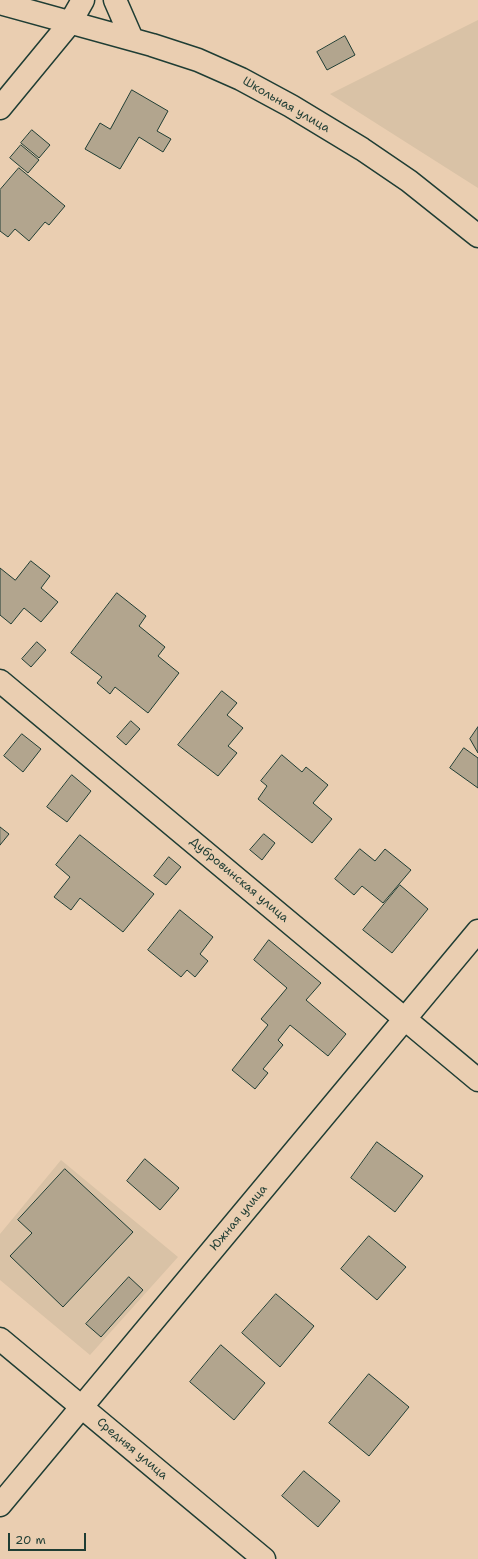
<!DOCTYPE html>
<html>
<head>
<meta charset="utf-8">
<style>
	body { margin:0 }
	#map { position:relative; width:478px; height:1559px; overflow:hidden; background:#eaceb1; font-family:"Shantell Sans",sans-serif }
	canvas { display:block }
	.scale { position:absolute; left:8px; top:1533px; width:78px; height:18px; box-sizing:border-box; border:2px solid #1f3d34; border-top:0; padding-left:5px; font-size:12px; line-height:14px; white-space:nowrap; color:#1f3d34; -webkit-text-stroke:3px #eaceb1; paint-order:stroke }
</style>
</head>
<body>
<div id="map">
<canvas width="478" height="1559"></canvas>
<div class="scale">20 m</div>
</div>
<script>
const context = document.querySelector('canvas').getContext('2d');
context.lineJoin = 'round';
function fill(path, color) { context.fillStyle = color; context.fill(path, 'evenodd'); }
function strokePath(path, color, width, dash) { context.strokeStyle = color; context.lineWidth = width; context.lineCap = dash ? 'butt' : 'round'; context.setLineDash(dash || []); context.stroke(path); }
function label(font, color, halo, rows, align = 'center') {
  context.font = font + ' "Shantell Sans",sans-serif'; context.lineWidth = 3.5; context.setLineDash([]); context.textBaseline = 'middle'; context.strokeStyle = halo; context.fillStyle = color; for (const [text, x, y, turn = 0] of rows) {
    context.save(); context.translate(x, y); context.rotate((+turn || 0) * Math.PI / 180); context.textAlign = isNaN(turn) ? turn : align; if (halo) context.strokeText(text, 0, 0); context.fillText(text, 0, 0); context.restore();
  }
}
fill(new Path2D(`
	M478 20V188L330 94Z
	M61 1160 178 1257 90 1355 0 1280V1234Z`), '#d9c2a6');
const building = new Path2D(`
	M345 36 355 55 327 70 317 52Z
	M132 90 168 111 157 131 171 139 163 152 139 137 120 169 85 149 100 123 110 129Z
	M32 130 50 145 39 158 21 143Z
	M21 145 39 160 28 173 10 158Z
	M19 168 65 206 49 225 45 222 29 241 15 229 8 237 0 231V190Z
	M31 561 50 576 41 588 58 602 41 622 24 608 11 624 0 615V568L15 580Z
	M117 593 146 616 139 626 165 647 158 656 179 673 148 713 115 687 110 694 97 683 102 677 71 653Z
	M37 642 46 650 31 667 22 659Z
	M222 691 237 703 227 715 243 728 228 746 237 753 218 776 178 745Z
	M131 721 140 729 126 745 117 737Z
	M478 727V753L470 739Z
	M22 734 41 749 23 772 4 756Z
	M464 748 478 758V788L450 768Z
	M282 755 302 772 306 767 328 785 313 803 332 819 312 843 258 799 267 786 261 781Z
	M72 775 91 791 67 822 47 807Z
	M0 827 9 834 0 845Z
	M264 834 275 843 262 860 250 850Z
	M80 835 154 894 123 932 80 898 71 910 54 897 70 877 56 865Z
	M360 849 375 861 385 849 411 870 383 903 362 886 354 895 335 879Z
	M169 857 181 867 166 885 154 876Z
	M400 885 428 909 392 953 363 930Z
	M180 910 213 937 200 954 208 961 195 977 187 970 181 977 148 950Z
	M269 940 321 983 306 1000 346 1034 328 1056 290 1025 278 1040 283 1045 263 1069 268 1073 255 1089 232 1070 268 1025 261 1019 287 988 254 960Z
	M377 1142 423 1176 395 1212 351 1178Z
	M145 1159 179 1188 160 1210 127 1181Z
	M65 1169 133 1232 63 1307 10 1256 32 1233 18 1220Z
	M369 1236 406 1267 377 1300 341 1269Z
	M129 1277 143 1290 101 1337 86 1324Z
	M276 1294 314 1326 280 1367 242 1333Z
	M221 1345 265 1383 234 1420 190 1382Z
	M369 1374 409 1407 369 1456 329 1423Z
	M304 1471 340 1501 318 1527 282 1496Z`);
fill(building, '#b2a58e');
strokePath(building, '#1f3d34', 1);
const minor = new Path2D(`
	M115 0 132 39
	M0 3 152 45 198 60 241 79 291 106 362 149 409 181 478 236
	M0 108 70 23 83 0
	M0 681 478 1080
	M0 1339 264 1559
	M0 1505 478 931`);
strokePath(minor, '#1f3d34', 25);
strokePath(minor, '#eaceb1', 22);
label('12px', '#1f3d34', '#eaceb1', [
	["Школьная улица",286,105,30],
	["Дубровинская улица",239,880,40],
	["Южная улица",239,1218,-50],
	["Средняя улица",132,1449,40]
]);
</script>
</body>
</html>
